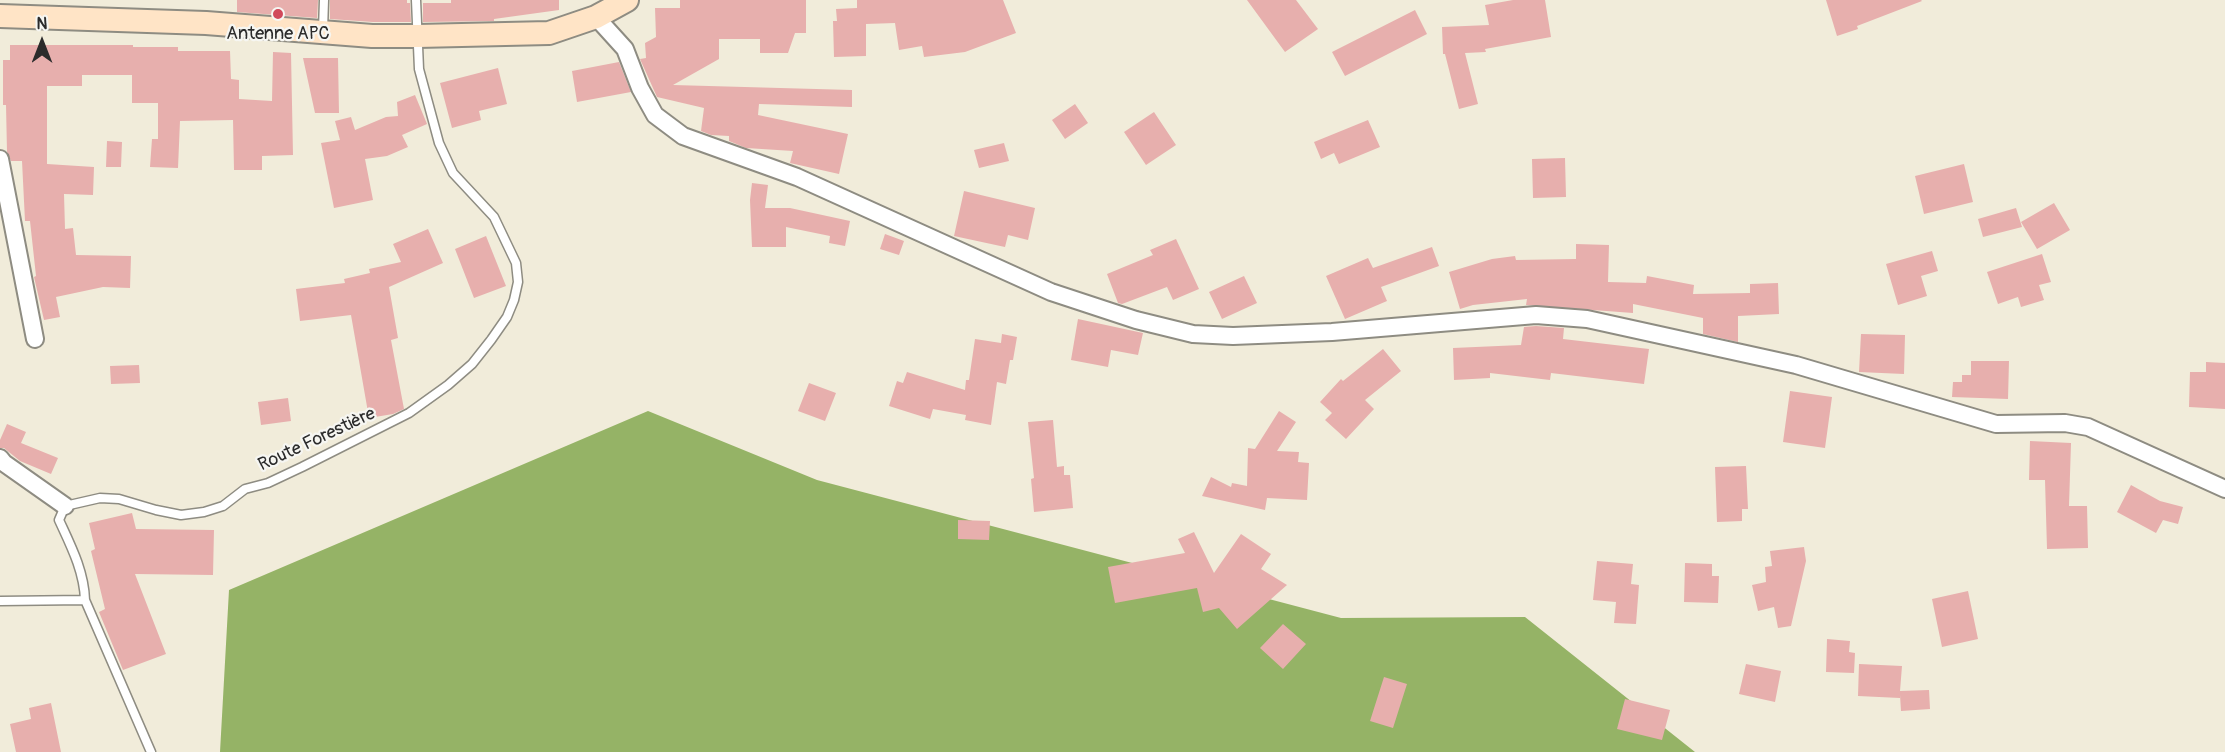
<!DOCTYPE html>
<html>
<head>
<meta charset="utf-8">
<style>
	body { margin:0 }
	#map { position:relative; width:2225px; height:752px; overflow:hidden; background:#f1ecda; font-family:Pangolin,sans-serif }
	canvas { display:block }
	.north { position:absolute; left:12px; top:12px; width:60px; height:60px; -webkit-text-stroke:4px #f6f6f2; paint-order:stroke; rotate:0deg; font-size:16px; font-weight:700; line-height:24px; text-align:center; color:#2b2b2b }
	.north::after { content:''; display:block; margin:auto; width:21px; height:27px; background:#2b2b2b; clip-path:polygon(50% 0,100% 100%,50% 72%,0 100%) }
</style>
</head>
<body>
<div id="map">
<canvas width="2225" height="752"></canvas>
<div class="north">N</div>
</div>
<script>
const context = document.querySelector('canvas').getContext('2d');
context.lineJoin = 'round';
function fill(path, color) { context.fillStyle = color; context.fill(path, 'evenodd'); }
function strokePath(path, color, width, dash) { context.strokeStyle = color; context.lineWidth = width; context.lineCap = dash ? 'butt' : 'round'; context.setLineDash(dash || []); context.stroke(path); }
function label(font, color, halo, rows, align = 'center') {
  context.font = font + ' Pangolin,sans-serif'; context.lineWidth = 4.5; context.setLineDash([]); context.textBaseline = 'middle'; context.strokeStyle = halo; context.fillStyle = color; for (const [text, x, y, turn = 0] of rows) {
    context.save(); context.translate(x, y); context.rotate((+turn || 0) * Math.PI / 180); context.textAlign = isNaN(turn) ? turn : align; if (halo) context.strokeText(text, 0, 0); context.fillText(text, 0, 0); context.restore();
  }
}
fill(new Path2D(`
	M648 411 817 480 1341 618 1525 617 1695 752H220L229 590Z`), '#95b366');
fill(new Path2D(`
	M237 0H318L317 18 237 12Z
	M330 0H407V3H410L411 22H373L330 19Z
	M451 0H559V10L494 19V21L423 22V3H451Z
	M680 0H806V33H795L788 53H760V39H719V59L673 85 852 90V107L759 104 758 115 848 134 839 174 790 163 793 151 746 148 729 141V136L711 135 701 131 704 108 657 97 640 59 646 58 645 43 656 37 655 8H680Z
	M857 0H1003L1016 33 965 52 924 57 922 46 899 50 895 23 866 24V56L834 57 833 21H837L836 9 857 8Z
	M1247 0H1296L1318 29 1285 52Z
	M1513 0H1545L1551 37 1485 49 1486 52 1465 53 1478 104 1459 109 1445 54H1443L1442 27 1489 25 1485 5Z
	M1826 0H1921L1922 1 1857 26 1858 29 1837 36Z
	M1415 10 1427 34 1345 76 1332 52Z
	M10 45H133V47H178V51H230L231 79 239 80V99L272 101 273 52 291 53 293 155 262 156V170H234L233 120 180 121 178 168 150 167 152 139H158V103H132V75H82V86H47V164L94 167 93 195 64 194 65 229 73 228 76 255 131 256 130 288 103 287 56 297 60 317 44 320 34 277 36 276 30 221H25L22 161H11L7 152 6 105H3V60H10Z
	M303 58H338L339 113H315Z
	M619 62 631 92 577 102 572 71Z
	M498 68 507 104 479 111 481 120 452 128 440 83Z
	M415 95 427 124 402 135 408 147 387 156 365 159 373 200 334 208 321 143 340 140 335 121 351 117 355 130 386 117 398 116 397 102Z
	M1075 104 1088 123 1065 139 1052 120Z
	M1154 112 1176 145 1146 165 1124 132Z
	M1368 120 1380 147 1339 164 1334 153 1321 159 1314 142Z
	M107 141 122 142 121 167H106Z
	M1004 143 1009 161 979 168 974 150Z
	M1565 158 1566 197 1533 198 1532 159Z
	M1964 164 1973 202 1924 214 1915 176Z
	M752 183 768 185 765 208H790L850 221 845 246 829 243 830 236 786 227V247H752L750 200Z
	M964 191 1035 208 1028 240 1008 235 1005 247 954 236Z
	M2054 203 2070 230 2037 249 2021 222Z
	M2016 208 2022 227 1983 237 1978 219Z
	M428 229 443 263 389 287 398 338 391 340 404 409 393 414 369 418 351 315 300 321 296 289 345 283 344 279 370 273 369 269 401 262 393 244Z
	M885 234 904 241 899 255 880 249Z
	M486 236 506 286 474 298 455 249Z
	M1176 239 1199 289 1173 300 1167 287 1122 304 1118 303 1107 274 1153 255 1150 250Z
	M1576 244 1609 245 1608 282 1646 283 1647 276 1694 285 1693 294 1750 293V284L1778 283 1779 314 1738 316V342L1703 334V318L1633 304V313L1526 305 1527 299 1473 305 1460 309 1449 272 1492 259 1515 256 1516 260 1576 259Z
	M1432 247 1439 266 1381 287 1387 301 1345 319 1326 276 1368 258 1373 268Z
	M1932 251 1938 271 1921 276 1927 296 1898 305 1886 264Z
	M2042 254 2051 282 2039 285 2044 300 2021 307 2018 297 1998 304 1987 272Z
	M1244 276 1257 303 1222 319 1209 292Z
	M1078 319 1143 333 1138 355 1111 350 1108 367 1071 360Z
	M1536 326 1564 328 1563 339 1649 349 1644 384 1551 373 1550 380 1490 373V378L1454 380 1453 348 1521 345 1524 327Z
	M1002 334 1017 337 1013 360H1010L1006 384 997 382 991 425 965 420 966 415 933 409 930 419 889 406 897 381 903 383 907 372 965 390 966 380H969L975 339 1001 343Z
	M1861 334 1905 335 1904 374 1859 372Z
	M1383 349 1401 371 1365 400 1374 409 1346 439 1325 420 1332 413 1320 402 1341 379 1343 381Z
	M1971 361H2009L2008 399 1952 397 1953 382H1962V375H1971Z
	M2206 362 2225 363V409L2189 407 2190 372H2206Z
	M139 365 140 383 111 384 110 366Z
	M809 383 836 393 825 421 798 411Z
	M1790 391 1832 397 1825 448 1783 442Z
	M288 398 291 421 261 425 258 402Z
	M1279 411 1296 422 1277 451 1299 452 1298 462 1309 463 1307 500 1267 498 1265 510 1202 496 1211 477 1231 487 1232 483 1247 486 1248 448 1255 449Z
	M1053 420 1057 467 1064 466V475H1070L1073 508 1034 512 1031 479 1034 478 1028 422Z
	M7 424 26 432 21 443 58 458 51 474 20 461 4 448H0V440Z
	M2030 441 2071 443 2069 506H2087L2088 548 2047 549 2045 480H2029Z
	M1746 466 1748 509H1742V521L1717 522 1715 467Z
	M2131 485 2160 501 2183 507 2178 524 2163 520 2156 533 2117 512Z
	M132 513 136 529 214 530 213 575 135 574 166 654 123 670 99 612 105 609 91 551 95 549 89 523Z
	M958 520 990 521 989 540 958 539Z
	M1194 532 1214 573 1241 534 1271 554 1261 569 1287 585 1237 629 1219 608 1203 612 1197 588 1115 603 1108 567 1185 553 1178 539Z
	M1804 547 1806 561 1791 626 1778 628 1774 607 1758 611 1752 585 1766 582 1765 567 1772 566 1770 551Z
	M1597 561 1633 564 1631 584 1639 585 1636 624 1614 623 1616 602 1593 600Z
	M1685 563 1712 564V576H1719L1718 603 1684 602Z
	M1968 591 1978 639 1942 647 1932 599Z
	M1283 624 1306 644 1283 669 1260 648Z
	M1827 639 1850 641 1849 652 1855 653 1854 673 1826 672Z
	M1746 664 1781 671 1775 702 1739 694Z
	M1859 664 1902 666 1900 691 1929 690 1930 709 1901 711 1900 695V698L1858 696Z
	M1384 677 1407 684 1393 728 1370 721Z
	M1625 699 1670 710 1662 740 1617 729Z
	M51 703 61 752H16L10 724 31 719 29 708Z`), '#e7afad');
const lane = new Path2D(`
	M323 30 324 0
	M0 601 85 600
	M151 752 85 600C84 571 71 546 59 520L65 506 100 498 119 499 156 510 181 515 204 512 223 506 245 489 268 483 302 467 409 413 448 385 472 364 491 340 507 317 514 300 518 282 516 263 494 217 453 173 439 143 419 69 416 0`);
const street = new Path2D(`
	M596 17 625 49 640 88 655 115 683 136 797 177 1051 292 1136 320 1193 334 1233 336 1332 332 1536 315 1587 319 1796 365 1996 424 2065 423 2088 427 2225 489
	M0 159 35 339
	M0 458 4 463 65 506`);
const secondary = new Path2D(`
	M0 16 206 23 372 36H418L549 33 596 17 627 0`);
strokePath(lane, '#8e8c82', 11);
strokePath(street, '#8e8c82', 20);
strokePath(secondary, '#8e8c82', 26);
strokePath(lane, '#fff', 8);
strokePath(street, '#fff', 16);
strokePath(secondary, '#ffe4c6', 22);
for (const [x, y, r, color] of [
	[278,14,6,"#d1495b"]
]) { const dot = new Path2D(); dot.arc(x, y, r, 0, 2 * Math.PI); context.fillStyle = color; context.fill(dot); strokePath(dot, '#f6f6f2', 2); }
label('18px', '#2b2b2b', '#f6f6f2', [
	["Antenne APC",278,34]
]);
label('18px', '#2b2b2b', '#f6f6f2', [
	["Route Forestière",317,440,-25]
]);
</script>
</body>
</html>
